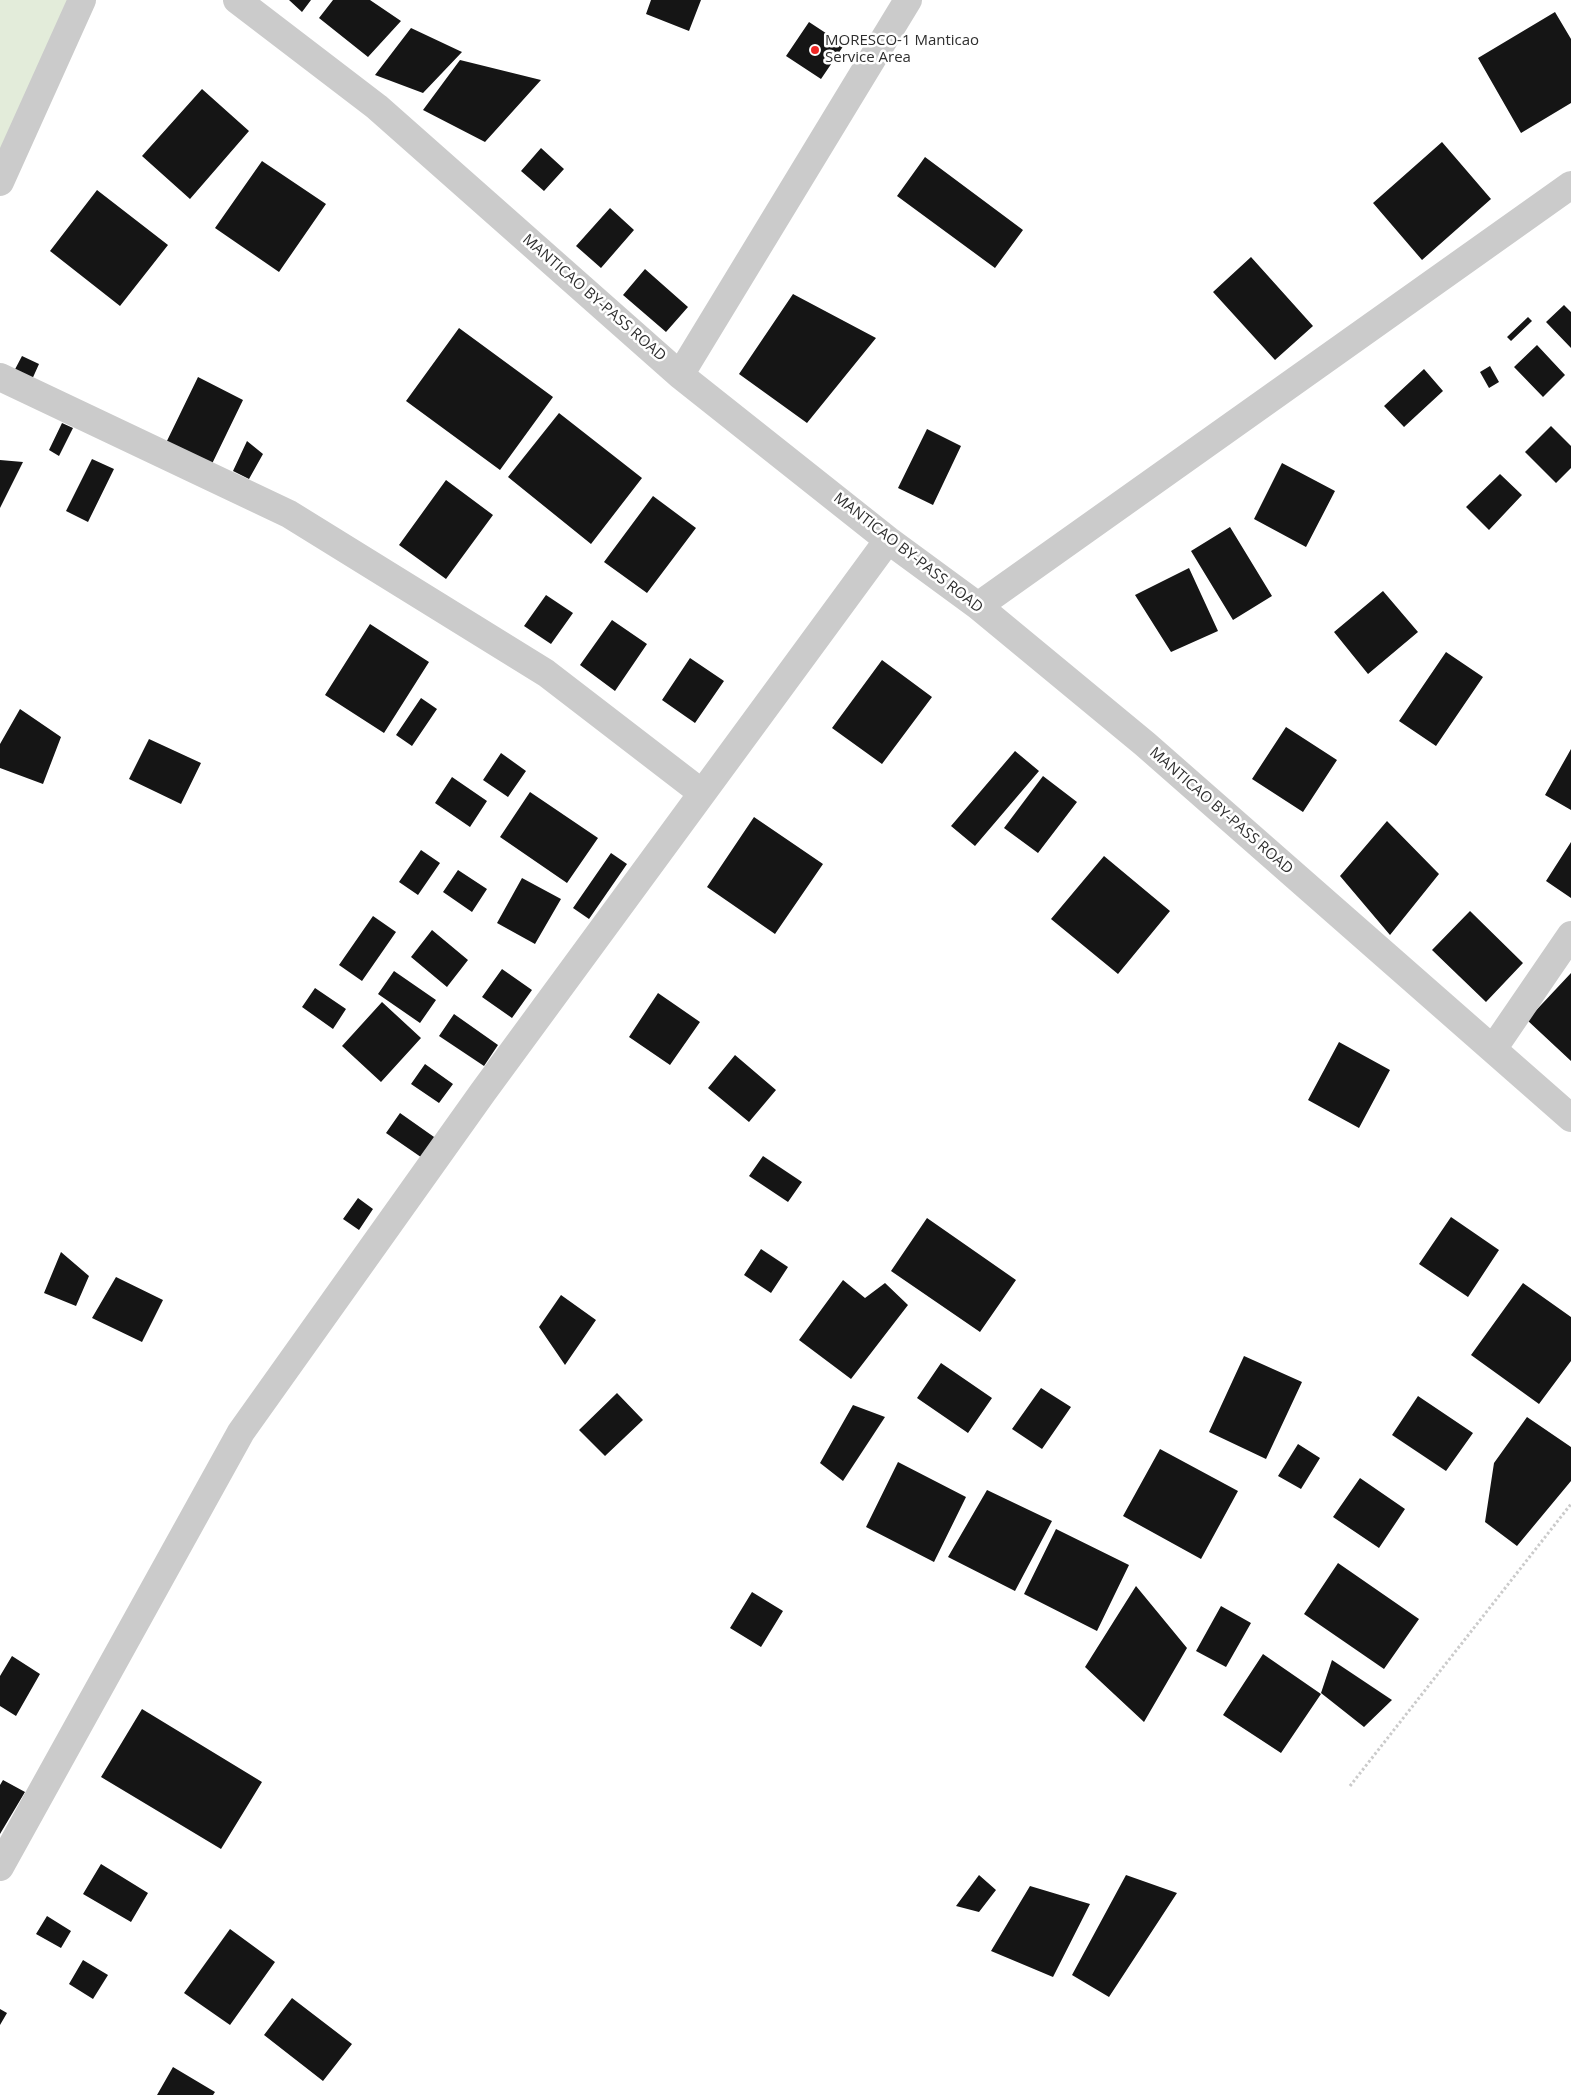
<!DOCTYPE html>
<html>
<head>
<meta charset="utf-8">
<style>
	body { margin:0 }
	canvas { display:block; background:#fff }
</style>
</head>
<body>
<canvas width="1571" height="2095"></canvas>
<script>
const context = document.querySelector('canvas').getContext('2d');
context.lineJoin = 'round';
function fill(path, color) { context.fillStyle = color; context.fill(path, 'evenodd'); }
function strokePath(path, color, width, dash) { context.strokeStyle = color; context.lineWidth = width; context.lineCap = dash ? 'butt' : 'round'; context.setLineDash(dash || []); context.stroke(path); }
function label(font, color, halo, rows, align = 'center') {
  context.font = font + ' "Open Sans",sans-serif'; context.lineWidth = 5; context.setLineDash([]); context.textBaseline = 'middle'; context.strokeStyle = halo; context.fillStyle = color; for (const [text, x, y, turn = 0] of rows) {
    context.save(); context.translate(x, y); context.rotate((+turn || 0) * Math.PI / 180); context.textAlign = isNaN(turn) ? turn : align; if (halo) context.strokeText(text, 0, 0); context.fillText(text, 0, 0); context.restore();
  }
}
fill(new Path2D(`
	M0 0H69L0 154Z`), '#e3ecda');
fill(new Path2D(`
	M289 0H311L302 12Z
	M333 0H370L401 21 368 57 319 18Z
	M651 0H701L689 31 646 14Z
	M1555 12 1571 39V103L1521 133 1478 58Z
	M809 22 844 45 821 79 786 56Z
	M411 28 462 52 423 93 375 75Z
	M460 60 541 80 485 142 423 110Z
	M202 89 249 131 190 199 142 156Z
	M1442 142 1491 199 1422 260 1373 203Z
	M541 148 564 169 544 191 521 171Z
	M925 157 1023 230 995 268 897 196Z
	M262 161 326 204 279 272 215 228Z
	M97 190 168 245 120 306 50 251Z
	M610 208 634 230 601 268 576 246Z
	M1251 257 1313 326 1275 360 1213 292Z
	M645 269 688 307 666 332 623 295Z
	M793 294 876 338 807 423 739 374Z
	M1564 305 1571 312V348L1546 322Z
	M1528 317 1532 321 1511 341 1507 337Z
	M459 328 553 397 500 470 406 401Z
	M1537 345 1565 375 1543 397 1514 367Z
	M22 356 39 364 30 384 12 375Z
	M1490 366 1499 382 1489 388 1480 372Z
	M1424 369 1443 391 1404 427 1384 406Z
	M198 377 243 400 209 470 164 447Z
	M559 413 642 478 591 544 508 477Z
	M62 423 73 428 59 456 49 450Z
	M1551 426 1571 446V468L1556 483 1525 452Z
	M927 429 961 446 933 505 898 488Z
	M247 441 263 454 249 479 233 471Z
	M92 459 114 469 88 522 66 511Z
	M0 460 23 462 0 508Z
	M1282 463 1335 491 1306 547 1254 519Z
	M1500 474 1522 495 1489 530 1466 507Z
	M446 480 493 515 446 579 399 545Z
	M653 496 696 528 647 593 604 562Z
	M1230 527 1272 596 1233 620 1191 551Z
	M1189 568 1218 631 1171 652 1135 595Z
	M1383 591 1418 632 1368 674 1334 632Z
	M546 595 573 613 551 644 524 626Z
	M612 620 647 644 615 691 580 665Z
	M370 624 429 662 384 733 325 695Z
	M1446 652 1483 677 1436 746 1399 721Z
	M690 658 724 681 695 723 662 700Z
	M882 660 932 697 882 764 832 728Z
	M421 698 437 709 412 746 396 735Z
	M20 709 61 737 43 784 0 768V744Z
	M1286 727 1337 760 1303 812 1252 779Z
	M149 739 201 763 181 804 129 779Z
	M1571 749V810L1545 795Z
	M1015 751 1039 771 975 846 951 826Z
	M501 753 526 771 508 797 483 780Z
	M1043 776 1077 802 1038 853 1004 828Z
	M452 777 487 801 470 827 435 803Z
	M530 792 598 838 567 883 500 837Z
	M754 817 823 864 775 934 707 887Z
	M1387 821 1439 874 1390 935 1340 876Z
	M1571 842V898L1546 881Z
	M421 850 440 863 418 895 399 882Z
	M611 853 627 864 589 919 573 908Z
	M1104 856 1170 911 1118 974 1051 919Z
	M458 870 487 889 472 912 443 892Z
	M522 878 561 899 535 944 497 923Z
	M1470 911 1523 963 1486 1002 1432 950Z
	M373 916 396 932 362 981 339 965Z
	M432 930 468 960 447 987 411 957Z
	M502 969 532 990 512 1018 482 997Z
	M394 971 436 1000 420 1023 378 994Z
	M1571 973V1061L1527 1020Z
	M315 988 346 1009 333 1029 302 1007Z
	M658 993 700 1022 670 1065 629 1037Z
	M382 1002 421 1038 381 1082 342 1046Z
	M454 1014 498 1045 484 1066 439 1036Z
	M1339 1042 1390 1070 1359 1128 1308 1100Z
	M735 1055 776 1090 749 1122 708 1088Z
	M425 1064 453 1084 439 1103 411 1084Z
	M400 1113 444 1144 431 1164 386 1133Z
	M763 1156 802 1182 788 1202 749 1176Z
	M358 1198 373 1209 359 1230 343 1219Z
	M1451 1217 1499 1250 1468 1297 1419 1264Z
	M927 1218 1016 1280 980 1332 891 1271Z
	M761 1249 788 1267 771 1293 744 1275Z
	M61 1252 89 1276 76 1306 44 1293Z
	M116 1277 163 1300 142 1342 92 1318Z
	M843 1280 865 1298 885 1283 908 1305 851 1379 799 1340Z
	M1523 1283 1571 1317V1361L1539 1404 1471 1355Z
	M561 1295 596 1320 565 1365 539 1327Z
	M1244 1356 1302 1382 1266 1459 1209 1432Z
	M941 1363 992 1398 968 1433 917 1398Z
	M1041 1388 1071 1407 1042 1449 1012 1429Z
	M617 1393 643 1420 605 1456 579 1430Z
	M1418 1396 1473 1433 1446 1471 1392 1435Z
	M853 1405 885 1417 843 1481 820 1463Z
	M1527 1417 1571 1447V1481L1517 1546 1485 1522 1494 1463Z
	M1298 1444 1320 1458 1301 1489 1278 1476Z
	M1160 1449 1238 1491 1201 1559 1123 1516Z
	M898 1462 966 1497 934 1562 866 1527Z
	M1360 1478 1405 1509 1379 1548 1333 1517Z
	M987 1490 1052 1521 1015 1591 948 1557Z
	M1056 1529 1129 1565 1097 1631 1024 1594Z
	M1338 1563 1419 1619 1384 1669 1304 1614Z
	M1136 1586 1187 1648 1144 1722 1085 1667Z
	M752 1592 783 1611 761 1647 730 1628Z
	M1221 1606 1251 1623 1226 1667 1196 1651Z
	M1263 1654 1321 1694 1281 1753 1223 1715Z
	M12 1656 40 1674 16 1716 0 1706V1676Z
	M1332 1660 1392 1700 1364 1727 1321 1693Z
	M142 1709 262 1782 221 1849 101 1777Z
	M3 1780 25 1792 0 1834V1785Z
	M101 1864 148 1893 131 1922 83 1894Z
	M979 1875 996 1890 979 1912 956 1906Z
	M1126 1875 1177 1893 1109 1997 1072 1975Z
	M1030 1886 1090 1904 1053 1977 991 1951Z
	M47 1916 71 1931 61 1948 36 1934Z
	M230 1929 275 1962 230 2025 184 1993Z
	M83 1960 108 1975 93 1999 69 1984Z
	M292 1998 352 2044 323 2081 264 2035Z
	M0 2009 7 2013 0 2025Z
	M173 2067 215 2092 213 2095H157Z`), '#151515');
strokePath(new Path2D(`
	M1350 1786 1571 1504`), '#cbcbcb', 3, [2.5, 2.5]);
strokePath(new Path2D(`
	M237 0 377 107 680 375 888 540 978 606 1145 744 1571 1118
	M0 182 82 0
	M680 375 908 0
	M0 377 289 514 546 673 702 793
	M978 606 1571 185
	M1493 1049 1571 935
	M0 1867 241 1432 483 1092 888 540`), '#cbcbcb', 28);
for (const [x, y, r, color] of [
	[815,50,5,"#ef2725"]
]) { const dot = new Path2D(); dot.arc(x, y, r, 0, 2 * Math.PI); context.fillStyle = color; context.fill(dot); strokePath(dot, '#fff', 2); }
label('15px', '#2e2e2e', '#fff', [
	["MORESCO-1 Manticao",825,41],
	["Service Area",825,58]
], 'left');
label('15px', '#2e2e2e', '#fff', [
	["MANTICAO BY-PASS ROAD",594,298,41],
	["MANTICAO BY-PASS ROAD",908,553,38],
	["MANTICAO BY-PASS ROAD",1221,811,41]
]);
</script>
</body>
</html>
